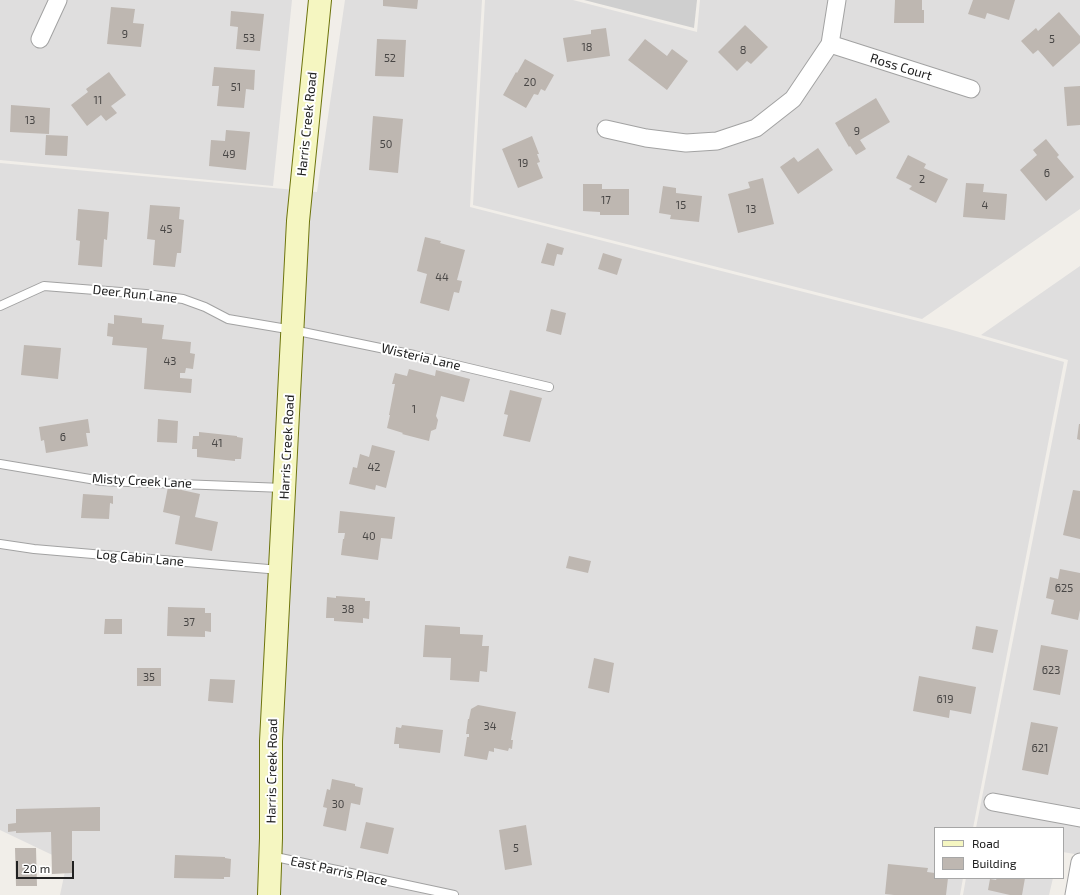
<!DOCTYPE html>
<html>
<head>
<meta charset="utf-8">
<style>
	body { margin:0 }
	#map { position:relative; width:1080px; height:895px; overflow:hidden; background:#f1eee9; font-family:"Exo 2",sans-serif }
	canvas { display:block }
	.legend { position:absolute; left:934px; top:827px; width:130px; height:52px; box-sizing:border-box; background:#fff; border:1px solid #a6a6a6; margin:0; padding:5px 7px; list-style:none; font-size:12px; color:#212121 }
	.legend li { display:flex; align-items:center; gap:8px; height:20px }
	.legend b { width:20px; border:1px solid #a6a6a6 }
	.scale { position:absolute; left:16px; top:861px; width:58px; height:18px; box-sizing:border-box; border:2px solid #212121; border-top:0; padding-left:5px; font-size:12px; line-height:14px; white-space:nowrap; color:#212121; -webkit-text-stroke:3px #fff; paint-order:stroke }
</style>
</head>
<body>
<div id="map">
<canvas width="1080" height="895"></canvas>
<ul class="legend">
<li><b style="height:5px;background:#f5f6c1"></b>Road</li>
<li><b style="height:11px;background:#beb7b1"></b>Building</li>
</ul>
<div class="scale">20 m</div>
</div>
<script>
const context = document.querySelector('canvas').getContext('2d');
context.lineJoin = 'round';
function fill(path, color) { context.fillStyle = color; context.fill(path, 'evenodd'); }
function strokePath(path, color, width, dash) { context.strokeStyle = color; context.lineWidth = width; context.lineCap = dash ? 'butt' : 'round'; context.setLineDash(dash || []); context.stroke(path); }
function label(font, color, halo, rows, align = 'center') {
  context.font = font + ' "Exo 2",sans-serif'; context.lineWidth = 4; context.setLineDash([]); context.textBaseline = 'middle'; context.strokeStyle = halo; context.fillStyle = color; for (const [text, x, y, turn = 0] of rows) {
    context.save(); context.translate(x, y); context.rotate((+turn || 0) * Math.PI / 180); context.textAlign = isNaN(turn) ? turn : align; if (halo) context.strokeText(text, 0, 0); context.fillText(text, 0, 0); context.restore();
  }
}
fill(new Path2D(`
	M0 0H292L273 186 0 160Z
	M345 0H482L470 207 949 329 1064 362 973 828H935V878H963L960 895H60L67 862 0 830V163L317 192Z
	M485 0H573L697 32 700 0H1080V209L922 319 473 205Z
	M1080 266V855L1063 852V828H976L1068 360 981 335Z
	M966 878H1053L1049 895H963Z`), '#dfdede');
fill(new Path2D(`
	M584 0H697L694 28Z`), '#cfcfcf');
fill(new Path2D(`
	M383 0H418L417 9 383 6Z
	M895 0H922V10H924V23H894Z
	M973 0H1015L1009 20 987 13 985 19 968 14Z
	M111 7 135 9 133 23 144 24 141 47 107 44Z
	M231 11 264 14 260 51 236 49 238 27 230 26Z
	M1059 12 1080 36V43L1053 67 1038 50 1033 54 1021 41 1036 28 1038 31Z
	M745 25 768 47 751 64 747 61 737 71 718 52Z
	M606 28 610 56 567 62 563 38 591 34V30Z
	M377 39 406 40 404 77 375 76Z
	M645 39 667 56 672 49 688 61 667 90 628 60Z
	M525 59 554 75 545 91 541 89 538 95 534 94 526 108 503 95 516 72 517 73Z
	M214 67 255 70 254 90 246 89 244 108 217 106 219 86H212Z
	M109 72 126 95 111 106 117 113 106 121 101 115 87 126 71 105 88 92 86 89Z
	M1080 86V125L1067 126 1064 87Z
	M876 98 890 122 860 140 866 149 856 155 850 146 849 147 835 123Z
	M11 105 50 108 49 134 10 132Z
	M373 116 403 119 398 173 369 170Z
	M226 130 250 132 246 170 209 166 211 140 225 141Z
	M46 135 68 136 67 156 45 155Z
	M532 136 539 154H537L540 162 537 163 543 178 518 188 502 149Z
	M1046 139 1059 155 1057 157 1074 177 1046 201 1020 170 1037 155 1033 150Z
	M818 148 833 170 798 194 780 167 794 157 798 162Z
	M908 155 926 164 924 168 948 179 936 203 909 189 912 186 896 178Z
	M763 178 774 224 738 233 728 194 750 188 748 182Z
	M966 183 984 184 983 192 1007 194 1005 220 963 217Z
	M583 184H602V189H629V215H600V212L583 211Z
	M663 186 676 188V193L702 196 699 222 670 219 671 215 659 213Z
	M150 205 180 207 179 219 184 220 181 253H177L175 267 153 265 155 240 147 239Z
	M78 209 109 212 107 240 104 239 102 267 78 265 80 241 76 240Z
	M425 237 441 241 440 243 465 250 457 280 462 281 459 293 454 292 449 311 420 303 427 274 417 271Z
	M547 243 564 248 562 255 557 254 554 266 541 263Z
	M603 253 622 259 617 275 598 269Z
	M551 309 566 313 561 335 546 331Z
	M114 315 142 318V323L164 325 162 339 191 342 190 353 195 354 193 369 186 368 185 373H180V378L192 379 191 393 144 389 147 348 112 345 113 337 107 336 108 323 114 324Z
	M24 345 61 348 58 379 21 375Z
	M409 369 435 376 436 370 470 379 464 402 441 396 436 416 438 420 436 429 431 431 429 441 402 434 403 433 387 428 390 415H389L395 384H392L395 373 407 376Z
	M510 390 542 398 530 442 503 436 508 415 504 414Z
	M88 419 90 433H86L88 446 46 453 44 440 41 441 39 427Z
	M158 419 178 421 177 443 157 442Z
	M1079 424H1080V440L1077 439Z
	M199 432 237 436V437L243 438 241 459H235V461L197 457V449H192L193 436H199Z
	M372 445 395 451 386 488 376 485 375 490 349 484 353 467 357 468 360 454 369 457Z
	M168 487 200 494 195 517 218 522 212 551 175 544 180 516 163 512Z
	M1073 490 1080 491V539L1063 535Z
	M83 494 113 496V504L110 503 109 519 81 518Z
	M340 511 395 517 392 539 381 538 378 560 341 555 343 539H344L345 533H338Z
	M569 556 591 561 588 573 566 568Z
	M1060 569 1080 573V610L1078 620 1051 614 1054 600 1046 598 1050 577 1058 579Z
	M336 596 365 598V601H370L369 619 363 618V623L334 621V618H326L327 597 336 598Z
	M168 607 205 608V613H211V632L205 631V637L167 636Z
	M105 619H122V634H104Z
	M425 625 460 627V634L483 635 482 646H489L487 672 480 671 479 682 450 680 451 658 423 657Z
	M976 626 998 630 993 653 972 649Z
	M1041 645 1068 650 1060 695 1033 690Z
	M594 658 614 663 609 693 588 688Z
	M137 668H161V686H137Z
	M919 676 976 687 971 714 950 710 949 718 913 711Z
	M210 679 235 680 233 703 208 701Z
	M478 705 516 712 511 740H513L512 749 509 748 508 751 494 748V752L489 751 487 760 464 756 467 737H469V734H466L468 719H469L471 709Z
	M1031 722 1058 727 1048 775 1022 770Z
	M402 725 443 730 440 753 399 748V744H394L396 727 401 728Z
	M332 779 355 784V786L363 788 360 805 351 803 346 831 323 826 327 808 323 807 327 789 330 790Z
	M100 807V831H72V873L52 874 51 832 16 833V831L8 832V824L16 823V809Z
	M366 822 394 828 388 854 360 848Z
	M526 825 532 865 505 870 499 830Z
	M15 848H36L37 886H16Z
	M175 855 225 857V858L231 859 230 877H224V879L174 878Z
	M888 864 928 868 927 872 935 873V878H948L946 895H894L885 894Z
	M997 878H1025L1022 895H1010L988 890 990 879 996 880Z`), '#beb7b1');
const lane = new Path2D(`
	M0 306 44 286 146 294 183 299 205 307 228 319 293 330 414 355 549 387
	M0 464 102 481 284 488
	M0 544 34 549 280 570
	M271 856 454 895`);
const street = new Path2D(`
	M40 39 58 0
	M830 44 971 89
	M606 129 646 138 686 143 717 141 756 128 793 99 830 44 837 0
	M993 802 1080 818
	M1074 895 1080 862`);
const secondary = new Path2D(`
	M269 895 271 838V741L298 221 320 0`);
strokePath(lane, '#a2a2a2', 10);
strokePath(street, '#a2a2a2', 19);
strokePath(secondary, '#6d740c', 24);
strokePath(lane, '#fff', 8);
strokePath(street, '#fff', 17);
strokePath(secondary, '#f5f6c1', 22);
label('11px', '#484645', null, [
	["9",125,34],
	["53",249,38],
	["5",1052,39],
	["18",587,47],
	["8",743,50],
	["52",390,58],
	["20",530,82],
	["51",236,87],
	["11",98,100],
	["13",30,120],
	["9",857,131],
	["50",386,144],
	["49",229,154],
	["19",523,163],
	["6",1047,173],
	["2",922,179],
	["17",606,200],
	["15",681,205],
	["4",985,205],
	["13",751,209],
	["45",166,229],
	["44",442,277],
	["43",170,361],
	["1",414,409],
	["6",63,437],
	["41",217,443],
	["42",374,467],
	["40",369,536],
	["625",1064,588],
	["38",348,609],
	["37",189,622],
	["623",1051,670],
	["35",149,677],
	["619",945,699],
	["34",490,726],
	["621",1040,748],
	["30",338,804],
	["5",516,848]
]);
label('13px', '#212121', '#fff', [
	["Ross Court",901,67,17],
	["Harris Creek Road",307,124,-84],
	["Deer Run Lane",135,294,6],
	["Wisteria Lane",421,357,13],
	["Harris Creek Road",287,447,-87],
	["Misty Creek Lane",142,481,3],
	["Log Cabin Lane",140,558,5],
	["Harris Creek Road",272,771,-89],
	["East Parris Place",339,871,12]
]);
</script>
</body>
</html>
